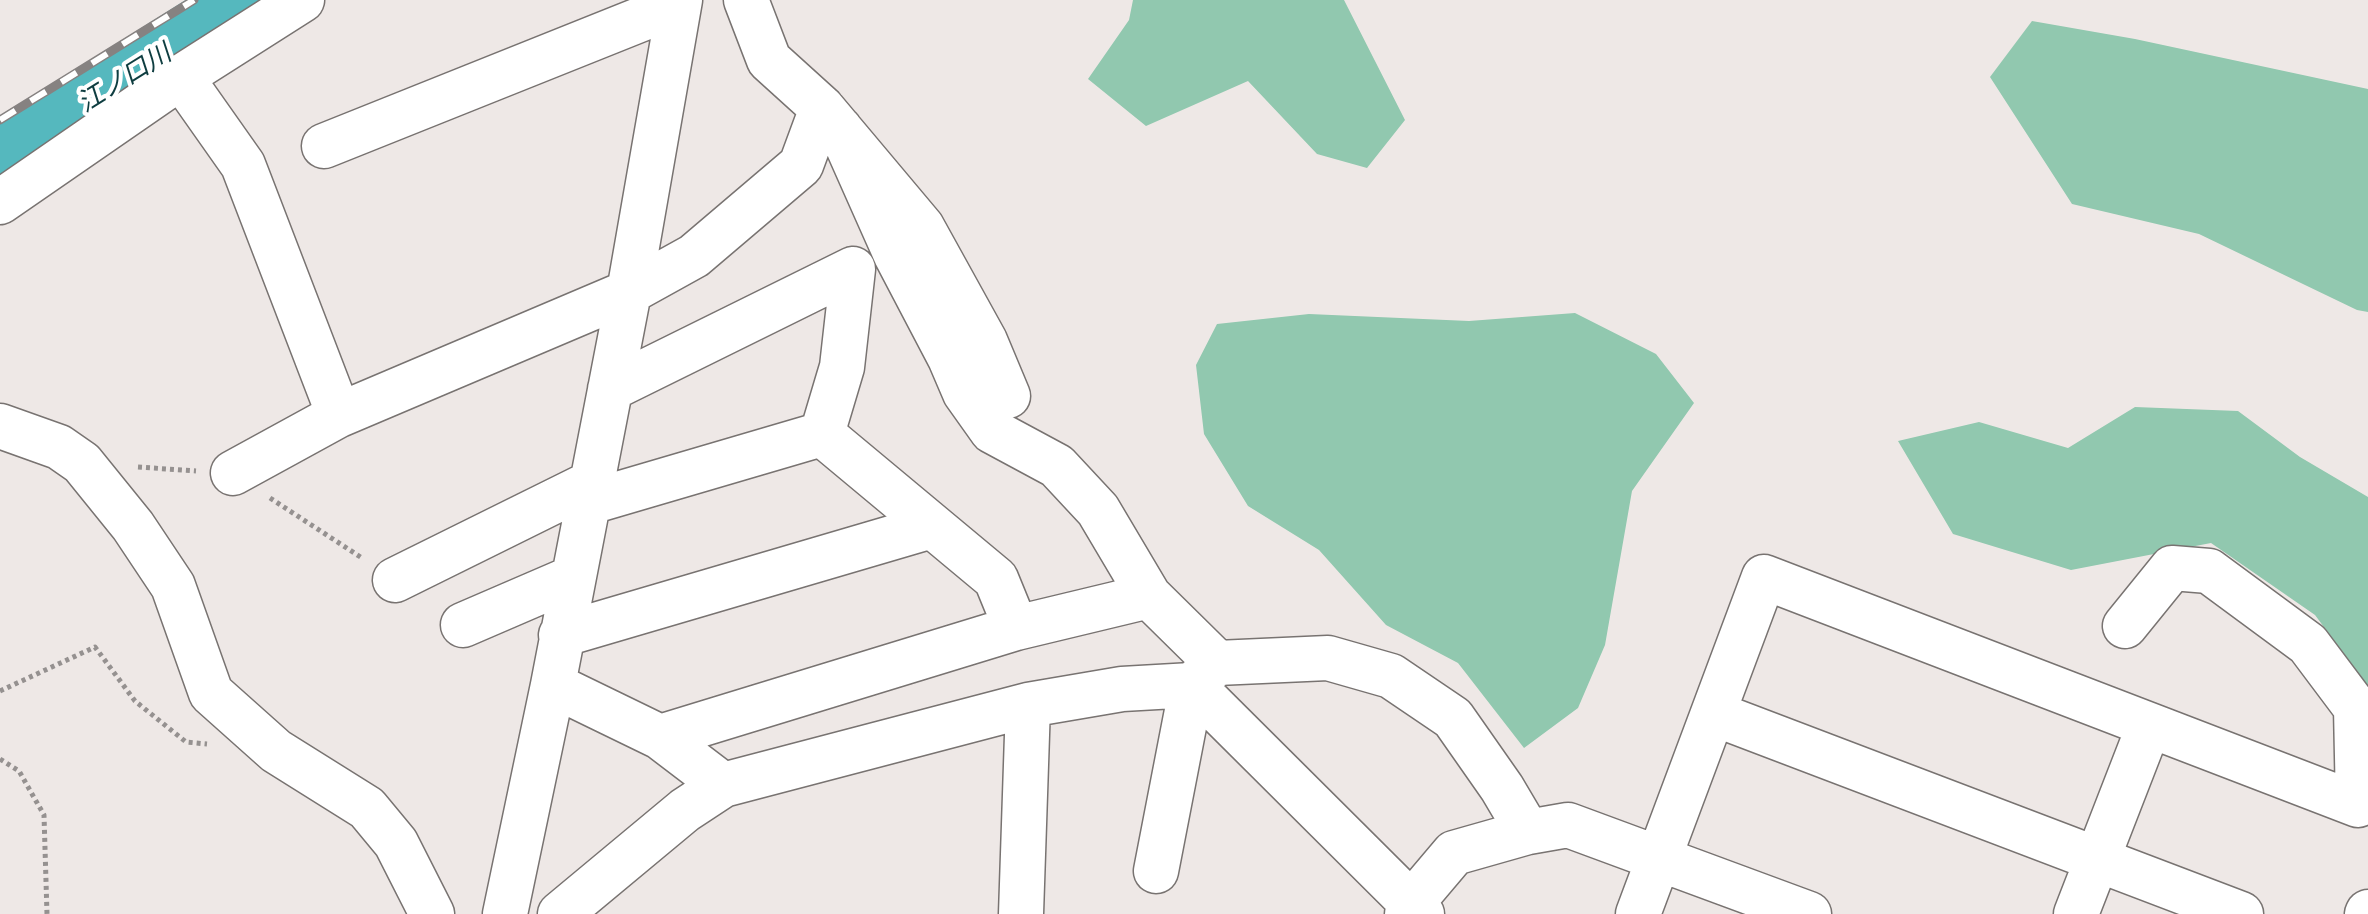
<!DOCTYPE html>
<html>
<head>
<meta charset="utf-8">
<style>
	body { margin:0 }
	canvas { display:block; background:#eee8e6 }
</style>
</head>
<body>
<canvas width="2368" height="914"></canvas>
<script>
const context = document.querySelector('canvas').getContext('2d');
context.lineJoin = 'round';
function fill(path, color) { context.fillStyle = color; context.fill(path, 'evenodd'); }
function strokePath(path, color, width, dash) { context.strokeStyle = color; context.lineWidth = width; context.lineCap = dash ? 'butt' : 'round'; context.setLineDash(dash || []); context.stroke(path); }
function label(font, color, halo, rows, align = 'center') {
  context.font = font + ' "Noto Sans","Noto Sans JP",sans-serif'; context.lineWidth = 8; context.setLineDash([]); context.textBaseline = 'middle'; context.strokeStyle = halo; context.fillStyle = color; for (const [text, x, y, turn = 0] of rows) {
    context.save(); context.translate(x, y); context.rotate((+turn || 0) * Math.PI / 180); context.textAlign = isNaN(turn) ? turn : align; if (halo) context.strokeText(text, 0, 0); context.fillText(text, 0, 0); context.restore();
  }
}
fill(new Path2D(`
	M1133 0H1344L1405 120 1367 168 1317 154 1248 81 1146 126 1088 79 1129 20Z
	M2032 21 2135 39 2368 89V312L2357 310 2199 234 2072 204 1990 77Z
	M1575 313 1656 354 1694 403 1632 491 1605 645 1578 708 1524 748 1458 663 1386 625 1319 550 1248 506 1204 434 1196 365 1217 324 1309 314 1469 321Z
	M2135 407 2238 411 2300 457 2368 497V686L2315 615 2211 543 2071 570 1953 534 1898 441 1979 422 2068 448Z`), '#91c8af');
strokePath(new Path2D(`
	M0 159 251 0`), '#55b8be', 70);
const minor = new Path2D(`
	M746 0 769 60 822 108 922 227 985 341 1008 396
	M181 77 243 165 339 415
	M840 129 896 255 950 358 965 393 992 431 1057 466 1098 510 1149 596 1217 663 1192 685 1156 871
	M324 146 679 4
	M0 202 181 77 302 0
	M610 389 853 269 842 367 822 434
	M0 426 59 447 82 463 133 526 173 586 211 693 276 751 367 808 396 843 432 914
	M233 473 339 415 629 292 694 256 801 165 822 108
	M587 503 822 434 996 579 1016 628
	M395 580 591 483
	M463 625 572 578
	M561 635 932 526
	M1217 663 1328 658 1391 676 1453 718 1502 788 1528 832
	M553 685 660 737 723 785 1028 705 1122 689 1192 685 1422 914
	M1715 714 2241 914
	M660 737 1016 628 1149 596
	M505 914 553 685 629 292 680 0
	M560 914 685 810 723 785
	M1021 914 1028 705
	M1407 914 1410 905 1454 853 1528 832 1568 825 1809 914
	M1638 914 1764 577 2358 805 2356 708 2308 644 2209 571 2172 568 2125 626
	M2076 914 2149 726
	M2367 914 2368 912`);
strokePath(minor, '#787371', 47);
strokePath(new Path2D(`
	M138 467 196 471
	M270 498 362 558
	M0 691 95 647 135 701 186 742 207 744
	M0 759 19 771 44 815 47 914`), '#959190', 5, [4, 4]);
strokePath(minor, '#fff', 44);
const rail = new Path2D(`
	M0 120 194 0`);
strokePath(rail, '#868281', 9);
strokePath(rail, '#fff', 6, [18]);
label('italic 26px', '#0e3d40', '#fff', [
	["江ノ口川",125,79,-32]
]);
</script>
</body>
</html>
